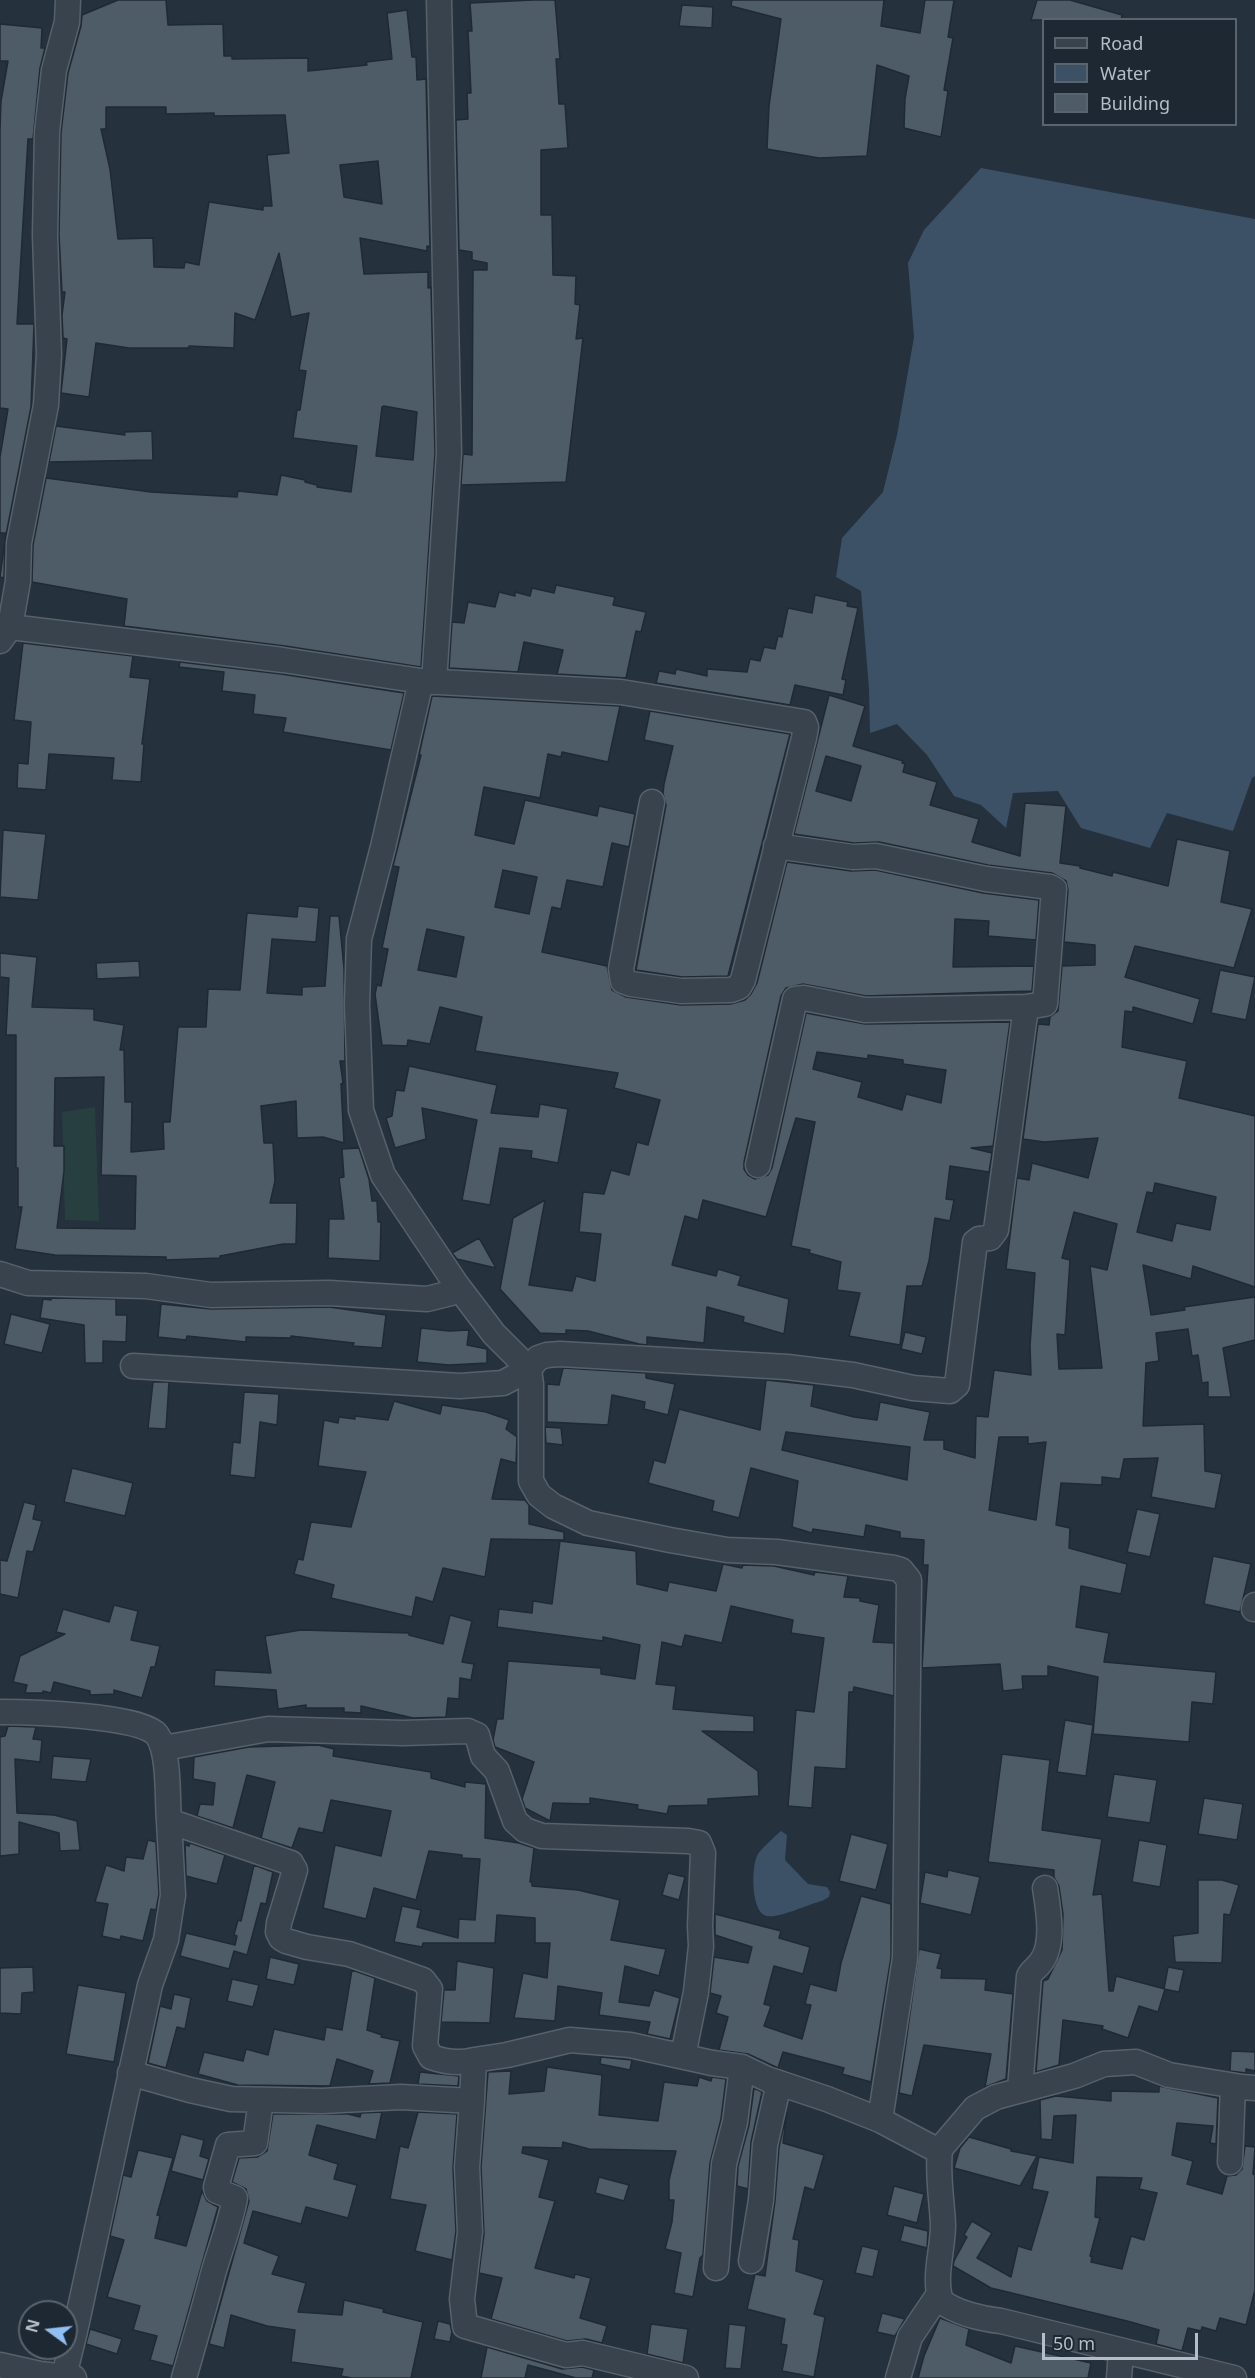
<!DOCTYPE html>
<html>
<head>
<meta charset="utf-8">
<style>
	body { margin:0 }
	#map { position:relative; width:1255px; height:2378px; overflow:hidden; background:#25313d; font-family:"Noto Sans",sans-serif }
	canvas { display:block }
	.legend { position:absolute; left:1042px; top:18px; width:195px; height:108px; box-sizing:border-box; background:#1e2832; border:2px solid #5a646e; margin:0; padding:8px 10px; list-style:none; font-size:18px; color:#b5bec8 }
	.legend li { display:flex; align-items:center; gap:12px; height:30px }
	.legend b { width:30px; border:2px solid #5a646e }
	.north { position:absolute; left:18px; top:2300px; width:60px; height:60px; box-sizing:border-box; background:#1e2832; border:2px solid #5a646e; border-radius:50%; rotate:285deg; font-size:16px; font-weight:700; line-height:24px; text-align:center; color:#b5bec8 }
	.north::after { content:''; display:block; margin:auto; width:21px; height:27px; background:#8fbff3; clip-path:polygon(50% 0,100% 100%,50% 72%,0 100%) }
	.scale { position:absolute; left:1042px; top:2333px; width:156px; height:27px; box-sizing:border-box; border:3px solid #b5bec8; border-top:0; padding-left:8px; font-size:18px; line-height:21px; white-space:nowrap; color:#b5bec8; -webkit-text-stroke:4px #1e2832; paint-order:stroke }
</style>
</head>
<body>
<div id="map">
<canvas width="1255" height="2378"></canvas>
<ul class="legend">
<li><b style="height:8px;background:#39434d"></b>Road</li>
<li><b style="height:16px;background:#3c5165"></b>Water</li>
<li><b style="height:16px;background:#4e5c67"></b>Building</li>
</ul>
<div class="north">N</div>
<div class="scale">50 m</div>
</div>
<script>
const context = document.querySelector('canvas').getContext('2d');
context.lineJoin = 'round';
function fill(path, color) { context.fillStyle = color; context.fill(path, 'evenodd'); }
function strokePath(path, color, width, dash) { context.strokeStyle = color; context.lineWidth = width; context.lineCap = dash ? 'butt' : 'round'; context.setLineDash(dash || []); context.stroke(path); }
fill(new Path2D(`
	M95 1107 99 1221 65 1220 62 1112Z`), '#283f3f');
fill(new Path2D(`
	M981 168 1255 219V776L1252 778 1233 831 1167 813 1150 848 1081 828 1058 791 1013 793 1006 828 981 805 954 796 927 755 897 724 870 733 869 689 861 591 836 577 842 538 883 492 897 435 914 337 908 263 924 230Z
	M781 1831 787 1835 785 1860 808 1884 827 1887 830 1892 829 1897 822 1901C808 1904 775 1921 764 1915 751 1908 751 1865 758 1854 762 1848 775 1836 781 1831Z`), '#3c5165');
const building = new Path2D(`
	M118 0H166L168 25 223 24 224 56H232V59L308 58V71L367 65 366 62 392 59 387 13 407 10 412 57H416L417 80 426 79 430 247 427 246V251L360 238 364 274 428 272V288L431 287 435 453 421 667 285 646 124 626 127 599 32 582 33 545 46 478 151 492 237 497 238 491 277 495 281 475 305 480V482L317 485V487L351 492 357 446 293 438 297 410H300L306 371 299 370 309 313 291 317 279 253 255 320 235 313 234 348 189 346V348H129L96 343 89 397 61 393 67 339 63 338 62 315 65 292H62L59 235 61 133 68 73 81 26 82 15ZM106 107H166V114L214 113V116L285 115 289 153 267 155 272 206H263V210L209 202 199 265 185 262 184 268 154 267 153 238 118 239 110 169 101 129H106ZM378 161 382 204 344 197 340 165ZM384 406 417 412 413 460 376 456 382 407Z
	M533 0H555L560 59H556L559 104H565L568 148 541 150V215H552L553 275 576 276 575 304 580 305 576 339 583 338 566 482 461 485 463 454 472 455 473 270H487V263L472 260V252L459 250 456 120 468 119 467 93H471L468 31H472L470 3Z
	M732 0H884L881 26 920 33 925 0H954L948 37 953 38 944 90 948 91 941 137 904 128 905 99 909 76 877 65 867 156 819 158 767 149 769 106 781 19 731 6Z
	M1037 0H1070L1122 15 1121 20H1031Z
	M682 5 713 7 712 28 679 26Z
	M0 24 42 28 41 48H45L40 68 33 139H28L17 324H34L31 407 5 540 4 578 0 577 6 533H0V457L8 409 0 408V130L1 101 8 61H0Z
	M56 426 125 435 124 432 152 431 153 460 49 462Z
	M556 585 615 597 613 605 646 612 641 632 636 631 626 678 557 674 563 650 524 642 518 672 449 668 452 622 464 623 468 602 495 607 499 592 515 596V592L530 596 532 588 554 593Z
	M815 595 848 602 847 606 858 608 842 679 846 680 843 695 795 685 790 705 656 683 659 671 675 674 676 669 707 676V669L747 672 750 659 760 661 764 647 775 649 778 636 782 637 788 608 812 613Z
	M23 643 133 656 130 677 150 679 142 744H144L141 782 112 780 114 758 49 754 46 790 17 788 18 763 28 764 31 722 14 720Z
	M180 662 281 674 404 693 391 750 283 732 286 718 253 714 255 695 222 691 224 672 179 667Z
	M829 695 865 706 853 746 903 761 902 763 905 764 903 772 937 782 930 805 979 819 972 842 1020 856 1025 803 1066 806 1060 863 1080 866V868L1112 876 1113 872 1168 886 1177 839 1230 851 1221 902 1252 909 1234 968 1135 946 1125 977 1200 999 1193 1024 1133 1007V1012L1125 1011 1122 1047 1187 1061 1179 1098 1255 1116V1287L1193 1266 1191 1279 1143 1265 1151 1315 1185 1310 1184 1307 1255 1297V1340L1223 1348 1231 1397H1208V1382L1202 1383 1198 1355 1192 1356 1188 1329 1156 1333 1159 1361 1146 1363 1143 1426 1204 1424 1205 1471 1222 1474 1215 1509 1151 1497 1158 1458 1124 1459 1120 1479 1102 1477V1485L1061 1483 1056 1525 1070 1528 1069 1548 1127 1564 1121 1594 1081 1586 1076 1627 1109 1633 1104 1662 1216 1672 1213 1704 1192 1702 1189 1742 1093 1734 1098 1677 1048 1666V1676H1022L1023 1689 1003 1691 1000 1664 922 1668 928 1565H923L924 1540 900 1538V1532L866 1525 864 1537 813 1529 812 1533 792 1527 798 1481 751 1468 739 1518 712 1511 714 1501 648 1483 654 1460 665 1463 679 1409 760 1430 766 1380 814 1385 811 1406 854 1417 877 1420 880 1402 930 1412 924 1440H944V1449L975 1458 976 1416 988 1417 994 1370 1031 1375 1030 1346 1035 1273 1006 1269 1017 1178 1029 1180 1032 1163 1088 1178 1098 1138 1044 1142 1023 1139 1038 1024 1049 1025 1050 1017 1058 1011 1062 966 1095 965V945L1064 942 1068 890 1066 881 1052 873 988 865 879 842 854 843 794 834ZM826 756 861 766 851 801 816 791ZM1155 1183 1216 1197 1210 1230 1176 1223 1172 1241 1137 1232 1147 1192 1153 1193ZM1074 1212 1117 1224 1107 1270 1090 1266 1102 1368 1059 1369 1057 1334 1065 1335 1070 1260 1062 1258ZM786 1432 910 1447 907 1480 782 1450ZM999 1437H1028V1444L1046 1442 1036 1520 989 1510Z
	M432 696 620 706 608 762 562 752 561 757 548 754 540 798 484 787 475 835 514 844 525 800 597 816 599 806 635 814 629 847 612 843 603 887 567 880 561 909 552 907 542 952 607 966 612 990 626 997 681 1005 731 1004 745 1000 751 994 757 983 787 862 851 871 875 870 983 893 1039 900 1036 940 988 936 989 921 955 919 953 967 1034 966 1032 991 866 996 803 984 786 988 781 996 744 1162V1169L748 1175 755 1179 768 1175 772 1168 806 1013 865 1024 1010 1022 993 1146 971 1148 992 1153 989 1172 950 1166 946 1199 954 1200 950 1221 935 1218 929 1261 922 1286H907L900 1345 849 1336 860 1293 837 1290 841 1262 809 1253 810 1250 791 1246 815 1122 796 1118 766 1217 703 1200 698 1220 685 1216 672 1265 716 1276 718 1269 741 1276 738 1285 789 1299 784 1334 743 1322 744 1317 707 1307 704 1343 647 1337V1345L639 1344 588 1331 566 1330V1334L540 1333 500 1289 513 1218 545 1200 529 1285 572 1291 576 1276 595 1281 601 1234 579 1232 583 1192 604 1194 611 1170 629 1175 637 1142 648 1145 660 1100 614 1088 618 1073 475 1051 482 1017 440 1007 430 1044 408 1040 407 1046 382 1045 375 994 377 985 381 986 388 949 382 948 399 867 393 866 421 755H419ZM503 870 537 877 529 914 495 907ZM427 929 464 937 456 977 418 970ZM817 1052 868 1059V1055L903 1060V1064L946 1070 941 1103 906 1094 902 1110 858 1097 862 1082 813 1069Z
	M650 711 790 734 728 976 682 977 636 970 666 805 663 794 664 784 673 746 644 740Z
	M3 830 46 834 38 900 0 897Z
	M298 906 319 908 316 942 272 939 267 993 302 995V987L325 986 330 916H339L344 969 345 1061H340L343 1083 341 1084 344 1143 323 1137 297 1138 296 1101 261 1106 264 1143H273L275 1181 270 1203H297L296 1244H283L220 1256V1258L166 1260V1257L55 1255 15 1249 22 1207H18V1168H16V1035H6L9 978 0 977V953L37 957 32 1007 94 1009V1020L124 1025 120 1050H124L125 1102H132L131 1152 164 1149 163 1122H170L178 1027H206L208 989 240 990 247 913 297 917ZM104 1077 101 1175 136 1176 135 1229 57 1228 64 1171V1146H54L55 1078Z
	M139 961 140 977 97 979 96 963Z
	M1220 970 1255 977 1246 1020 1211 1013Z
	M409 1066 497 1085 491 1113 538 1117 540 1104 568 1109 558 1163 531 1158 532 1151 500 1148 490 1205 462 1200 477 1120 422 1108 426 1139 395 1148 386 1118 392 1116 396 1090 404 1091Z
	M359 1148 369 1179 372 1201H377L378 1222H381L380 1261 328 1258 329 1219H344L339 1178 344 1177 342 1149Z
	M479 1238 496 1268 457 1259 452 1253Z
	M51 1298 116 1299V1315H127L126 1342 103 1341V1363H85L84 1325 40 1318 43 1299 51 1300Z
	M161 1304 211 1309 329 1307 386 1315 382 1348 353 1346 354 1343 291 1336V1338L246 1337V1342L187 1336 186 1340 158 1337Z
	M11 1314 50 1324 42 1353 4 1344Z
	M421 1328 449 1331 469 1330 467 1345 487 1349V1363L449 1365 417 1362Z
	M905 1332 926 1337 922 1354 901 1349Z
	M563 1368 646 1373V1378L675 1384 668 1415 644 1409 645 1402 612 1395 608 1425 547 1422V1384L559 1385Z
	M153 1382H169L166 1429 148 1428Z
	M244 1392 279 1394 277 1425 260 1422 255 1478 230 1475 233 1442 240 1443Z
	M394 1401 440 1414 442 1405 486 1412 509 1420 506 1429 517 1437 516 1463 501 1459 492 1499 525 1500 529 1505V1524L564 1532V1540L491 1539 485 1577 443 1568 433 1602 416 1597 412 1617 331 1598 334 1585 294 1574 298 1559 303 1560 311 1522 351 1527 366 1472 318 1466 324 1420 338 1423 339 1417 355 1419V1416L388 1420Z
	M545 1427 561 1428 563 1445 546 1443Z
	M72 1468 133 1483 125 1516 64 1502Z
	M24 1502 36 1505 33 1519 42 1521 33 1552 27 1551 18 1598 0 1594V1560L7 1561Z
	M1137 1509 1160 1514 1150 1557 1127 1552Z
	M560 1541 636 1551 637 1584 667 1591 669 1582 716 1591 723 1564 742 1568 743 1565 774 1566 814 1575 815 1572 848 1576 844 1597 860 1598V1601L879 1605 873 1642 894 1643V1696L854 1687 853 1692H849L846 1769 815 1767 812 1808 788 1806 796 1710 814 1712 824 1638 791 1633 793 1620 731 1606 722 1643 685 1635 682 1647 662 1642 656 1684 676 1686 673 1709 754 1716V1732L702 1731 758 1771 759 1796 708 1799V1805L669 1806 667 1814 637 1809 638 1805 590 1798V1804L553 1803 550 1821 525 1808 522 1799 534 1762 495 1747 493 1740 497 1719H503L508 1661 601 1668V1674L635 1679 640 1645 603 1637V1641L497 1627 499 1609 532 1613 533 1601 552 1604Z
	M1213 1556 1251 1564 1240 1612 1204 1604Z
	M114 1605 138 1611 131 1640 160 1646 155 1667H151L142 1698 114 1690V1694L90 1695V1691L54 1682 51 1693 43 1691V1693H25L27 1685 13 1682 20 1656 65 1634 56 1632 63 1609 109 1622Z
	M450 1615 472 1621 462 1662 474 1664 471 1680 460 1678 459 1699 448 1698 446 1717 413 1718 361 1706V1713L344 1712V1708H306V1705L278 1709 276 1690 214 1686 215 1670 271 1673 265 1636 301 1630 409 1633V1635L443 1644Z
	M1065 1720 1093 1725 1086 1776 1057 1772Z
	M8 1726 36 1727 33 1739 42 1740 40 1762 15 1759 17 1813 54 1815 77 1821 80 1850 60 1851 59 1833 19 1822V1854L0 1856V1737L5 1736Z
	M318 1745 334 1749 333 1756 431 1772V1778L465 1787V1782L486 1784 485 1838 519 1843 534 1848 530 1882H532V1886L578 1890 620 1900 611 1940 666 1949 659 1976 625 1966 619 2002 649 2006 654 1990 680 1998 670 2039 647 2034 650 2022 599 2015 602 1993 558 1986 555 2021 514 2018 523 1973 547 1978 550 1943H535V1918L497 1915 495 1943H423L422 1947 394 1942 402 1906 421 1910 417 1927 458 1938 459 1919 475 1920 480 1859 462 1858V1855L429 1851 416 1900 374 1888 366 1919 323 1908 335 1845 381 1856 391 1811 331 1800 323 1833 299 1828 292 1848 261 1838 275 1782 247 1775 233 1828 197 1816 200 1804 213 1805 215 1783 193 1779 194 1757 249 1747Z
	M1002 1754 1050 1760 1042 1830 1102 1839 1093 1895 1102 1894 1109 1991H1113L1116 1976 1165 1989 1158 2012 1139 2006 1128 2038 1102 2029 1103 2026 1063 2020 1059 2065 1036 2072 1043 1981 1048 1979 1062 1950 1063 1914 1059 1886 1054 1877V1870L988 1862Z
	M53 1756 91 1759 86 1782 51 1779Z
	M1114 1774 1157 1780 1150 1823 1107 1817Z
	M1204 1798 1243 1804 1237 1840 1198 1834Z
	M851 1834 888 1844 876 1890 839 1881Z
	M148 1840 156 1842 159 1894 156 1910 151 1909 143 1941 121 1936 120 1940 102 1936 108 1904 95 1902 106 1865 124 1871 126 1857 143 1859Z
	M1139 1840 1167 1845 1160 1887 1132 1882Z
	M190 1843 225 1855 217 1884 186 1876 185 1845 189 1846Z
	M254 1865 273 1872 266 1904 261 1903 247 1955 234 1951 229 1969 180 1956 186 1933 235 1945 237 1936 234 1935 238 1920 241 1921Z
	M948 1870 980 1877 971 1915 920 1903 925 1872 947 1877Z
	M668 1873 685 1877 679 1900 662 1895Z
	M1198 1880H1222L1239 1885 1230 1915 1224 1914 1222 1963 1175 1962 1173 1936 1198 1933Z
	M861 1896 891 1904V1957L871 2082 842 2074 844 2068 783 2052 778 2068 748 2054 719 2050 728 2017 716 2013 721 1996 710 1993 714 1957 748 1963 752 1947 715 1935V1914L781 1931 779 1938 810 1947 803 1974 774 1966 764 2004 771 2006 764 2026 802 2039 811 2005 805 2004 810 1984 836 1991 841 1963Z
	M919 1949 941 1954 937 1968 942 1969 941 1978 986 1979 985 1990 1013 1994 1006 2079 985 2087 991 2054 924 2045 912 2096 899 2093Z
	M270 1957 299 1964 294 1985 266 1979Z
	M457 1961 494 1968 490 2023 441 2022 444 1990H455Z
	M33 1967 34 1992 22 1993 21 2014 0 2013V1968Z
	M1168 1967 1184 1970 1179 1992 1164 1989Z
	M352 1970 375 1978 367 2030 382 2035 381 2037 400 2041 390 2083 369 2084 373 2071 337 2059 330 2086 238 2085 198 2074 204 2052 243 2061 246 2049 268 2055 274 2029 324 2040 326 2027 342 2030Z
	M232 1979 259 1985 253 2007 227 2001Z
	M78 1985 126 1993 114 2062 66 2054Z
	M174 1994 191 1998 185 2029 177 2027 166 2068 148 2063 160 2006 171 2009Z
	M1231 2051 1255 2052V2071L1246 2069V2073L1230 2071Z
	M601 2057 632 2060 630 2070 600 2064Z
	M547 2067 602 2075 599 2115 658 2121 664 2082 697 2086 699 2077 711 2081 712 2077 726 2079 721 2119 710 2163 703 2255 700 2258 693 2297 674 2293 681 2253 665 2249 672 2222 674 2200H669V2180L676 2151 589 2149 563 2142 562 2148 523 2147 522 2153 549 2160 539 2197 555 2201 535 2268 574 2278 575 2274 591 2278 580 2318 607 2326 602 2343 586 2339 567 2341 491 2319 502 2278 479 2273 484 2234 481 2167 488 2072 511 2071 509 2094 544 2091Z
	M420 2072 459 2076 458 2086 418 2084Z
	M1159 2086 1218 2098 1216 2144 1210 2143 1213 2126 1177 2123 1172 2155 1193 2161 1187 2184 1222 2194 1227 2176 1236 2175 1242 2169 1245 2146 1255 2147 1253 2174 1255 2175V2290L1246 2325 1220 2318 1216 2331 1202 2327 1201 2331 1188 2328 1182 2351 1156 2344 1159 2330 1127 2321 991 2288 953 2266 954 2261 967 2237 964 2235 972 2221 992 2233 977 2258 1011 2277 1018 2246 1031 2250 1048 2192 1032 2189 1039 2157 1073 2163 1076 2115 1054 2116 1052 2140 1041 2139 1040 2100 1056 2096 1111 2101V2091L1159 2092ZM1097 2177 1142 2178 1139 2189 1157 2193 1144 2240 1131 2236 1122 2269 1091 2262 1092 2257 1090 2256 1100 2218 1095 2217Z
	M754 2088 762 2092 751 2142 748 2189 737 2186 738 2166 749 2125Z
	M382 2112 376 2140 317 2125 309 2155 338 2164 334 2179 357 2185 348 2218 306 2207 301 2224 253 2211 244 2243 279 2256 272 2274 306 2283 298 2312 342 2315 344 2300 384 2309 383 2312 423 2322 411 2378H352L341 2376 343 2369 291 2362 295 2330 267 2326 231 2315 224 2348 209 2344 249 2201 246 2189 232 2182 239 2158 257 2157 267 2151 273 2114H348L360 2117 361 2113Z
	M418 2112 457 2114 453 2168 456 2231 452 2260 415 2251 426 2205 390 2199 400 2146 408 2148Z
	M787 2112 783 2143 824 2155 814 2190 805 2187 793 2239 799 2240 796 2271 824 2280 814 2314 825 2317 814 2377 782 2371 787 2345 781 2344 785 2319 747 2309 755 2274 765 2276 775 2201 779 2147Z
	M181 2134 204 2140 200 2156 209 2159 203 2180 171 2171Z
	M969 2137 1011 2149V2151L1037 2156 1020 2186 954 2168 960 2148Z
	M138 2150 173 2158 157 2215 160 2216 155 2238 186 2246 202 2191 207 2201 218 2207 173 2366 150 2360 157 2336 133 2330 140 2306 107 2297 124 2240 110 2236 123 2175 131 2177Z
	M599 2177 629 2185 624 2201 595 2193Z
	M894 2186 924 2194 917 2223 887 2215Z
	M904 2225 928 2231 927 2248 900 2241Z
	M862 2246 879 2250 873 2277 855 2273Z
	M882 2313 905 2319 895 2336 877 2332Z
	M940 2318 969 2329 966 2345 1011 2363 1015 2346 1091 2363 1088 2378H918L924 2356Z
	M438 2321 450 2324 452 2332 450 2342 434 2339Z
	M651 2324 688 2329 683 2363 647 2354Z
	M729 2324 746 2326 741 2369 725 2368Z
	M90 2329 122 2339 117 2354 86 2344Z
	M487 2347 562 2369 582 2367 594 2370 592 2378H576L528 2365 525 2378H481Z`);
fill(building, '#4e5c67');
strokePath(building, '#202a34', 1.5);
const minor = new Path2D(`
	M10 627 283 660 421 681 621 692 804 722 806 727 804 738 743 980 739 987 731 990 681 991 631 984 623 981 621 969 652 802
	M0 641 10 627 18 581 19 543 46 405 49 355 45 235 47 132 54 70 67 22 68 0
	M434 682 449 453 439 0
	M758 1165 795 999 804 998 865 1010 1026 1007
	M0 1274 28 1283 146 1286 211 1295 329 1293 427 1299 451 1293 456 1284 383 1175 361 1110 357 1005 359 939 383 847 421 681
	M133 1366 460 1386 503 1383 529 1369 538 1358 547 1355 560 1354 787 1367 853 1375 913 1388 950 1391 957 1385 975 1242 979 1239 990 1238 996 1230 1026 1007 1045 1004 1054 889 1050 887 986 879 876 856 853 857 776 846
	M1254 1609 1255 1605
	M0 1712C28 1712 142 1715 157 1735 170 1753 167 1798 169 1821L291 1863 295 1870 279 1923 278 1932 281 1938 286 1941 307 1947 349 1954 423 1980 430 1989 425 2046 431 2057C445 2062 459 2064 474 2060
	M164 1748 268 1729 403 1733 468 1731 477 1735 483 1756 497 1771 515 1821 525 1830 542 1836 688 1841 699 1843 703 1853 700 1926 701 1946 696 1992 683 2056
	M130 2073 190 2090 231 2099 322 2101 401 2097 472 2101 474 2060 507 2055 570 2040 630 2045 712 2063 742 2067 767 2079 827 2099 880 2120 905 1958 909 1580 901 1570 894 1568 777 1552 727 1550 670 1540 588 1523 553 1506 539 1495 531 1481V1384L529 1369 494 1334 456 1284
	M1020 2089 1029 1976C1032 1970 1037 1968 1041 1962 1055 1944 1048 1908 1045 1888
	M472 2101 467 2167 470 2232 462 2299 465 2326 566 2355 583 2353 686 2378
	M880 2120 933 2148 940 2149C937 2175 942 2199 943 2225 943 2250 933 2277 941 2301 956 2313 982 2319 1001 2321L1234 2378
	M940 2149 975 2108 996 2097 1074 2076 1104 2064 1136 2062 1169 2075 1242 2087 1255 2088
	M1230 2162 1233 2086
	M751 2261 761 2200 765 2145 779 2083
	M716 2268 724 2164 735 2122 742 2067
	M0 2365 40 2374 74 2378
	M64 2376 75 2331 150 1985 166 1940 173 1895 169 1821
	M184 2378C194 2343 204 2309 213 2274 220 2249 230 2225 235 2198L217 2191 216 2187 228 2145 255 2143 261 2100
	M898 2378 910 2337 939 2294
	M1119 2378 1121 2352`);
strokePath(minor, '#57616b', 27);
strokePath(minor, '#39434d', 24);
</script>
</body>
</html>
